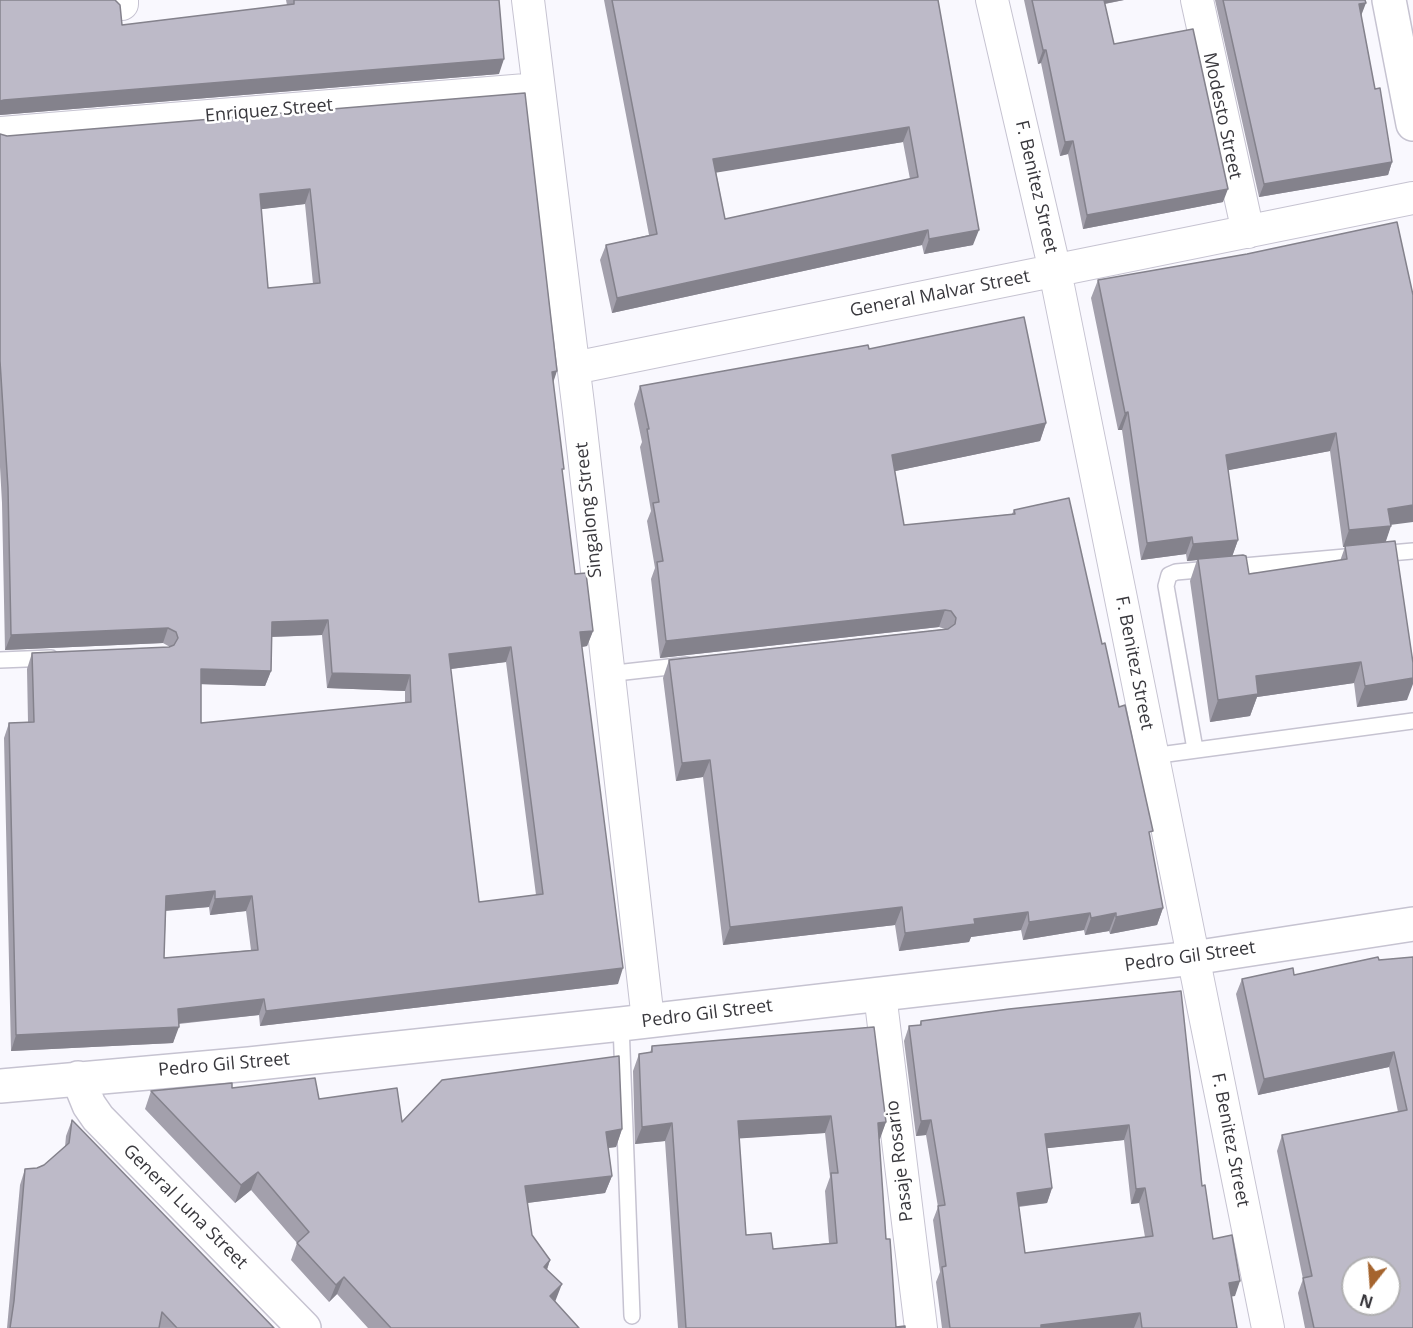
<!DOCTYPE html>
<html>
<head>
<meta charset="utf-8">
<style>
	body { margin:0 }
	#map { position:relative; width:1413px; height:1328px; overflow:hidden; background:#f9f8fe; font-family:"Open Sans",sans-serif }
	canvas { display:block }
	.north { position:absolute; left:1341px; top:1256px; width:60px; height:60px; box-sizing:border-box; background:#fff; border:2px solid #b0afb1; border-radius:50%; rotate:197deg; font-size:16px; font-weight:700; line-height:24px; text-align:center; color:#39383d }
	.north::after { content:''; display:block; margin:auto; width:21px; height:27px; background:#a5642e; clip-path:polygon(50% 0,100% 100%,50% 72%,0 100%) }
</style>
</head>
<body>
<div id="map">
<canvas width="1413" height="1328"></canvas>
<div class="north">N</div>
</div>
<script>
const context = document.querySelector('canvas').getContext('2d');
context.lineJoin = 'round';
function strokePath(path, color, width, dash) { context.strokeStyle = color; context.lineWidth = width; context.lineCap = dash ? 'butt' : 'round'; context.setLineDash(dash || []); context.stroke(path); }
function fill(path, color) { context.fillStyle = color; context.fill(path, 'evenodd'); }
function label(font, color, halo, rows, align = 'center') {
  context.font = font + ' "Open Sans",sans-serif'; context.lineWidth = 5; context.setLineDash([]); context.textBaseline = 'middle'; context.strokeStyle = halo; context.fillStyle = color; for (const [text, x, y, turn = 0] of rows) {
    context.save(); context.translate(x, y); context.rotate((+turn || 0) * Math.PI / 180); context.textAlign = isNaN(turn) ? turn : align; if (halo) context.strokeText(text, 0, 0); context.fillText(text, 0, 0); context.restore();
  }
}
const lane = new Path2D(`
	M0 660 51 658
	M607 674 687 665
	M1195 749 1166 586 1169 575 1176 572 1413 551
	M1152 756 1413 721
	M621 1024 632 1316`);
const street = new Path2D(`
	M122 0V4
	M528 0 579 412 648 1020
	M992 0 1055 271 1268 1328
	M1197 0 1248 232
	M0 133 538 89
	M574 368 1413 198
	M880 994 921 1328`);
const secondary = new Path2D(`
	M1389 0 1413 124
	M78 1078 89 1105 98 1118 304 1328
	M0 1086 249 1064 621 1024 1193 958 1413 924`);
strokePath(lane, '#c6c3d1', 18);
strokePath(street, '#c6c3d1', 34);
strokePath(secondary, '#c6c3d1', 36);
strokePath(lane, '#fff', 15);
strokePath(street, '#fff', 32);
strokePath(secondary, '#fff', 33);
fill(new Path2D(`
	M0 0 122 25 287 5 286 0H499V74L0 115Z
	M604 0H938L973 245 924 254 922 245 612 313 600 260 606 245 649 235ZM903 142 910 179 725 219 716 172Z
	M1024 0H1124L1105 4 1114 44 1223 202 1083 229 1068 154 1060 156 1041 63 1038 64Z
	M1215 0H1365L1361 16 1375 89 1392 162 1388 175 1259 197Z
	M525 93 562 475 575 574 593 631 587 646 582 647 618 984 260 1026 259 1015 179 1024 173 1043 11 1051 4 738 9 723 28 722 27 669 32 653 170 647 163 643 5 650 2 503 0 467V134L7 136ZM305 204 313 284 268 288 261 209ZM322 635 327 688 405 691V703L201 723V684L265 686 271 671 272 637ZM506 662 536 895 479 902 450 669ZM209 907 210 915 246 911 251 950 164 958 166 911Z
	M1247 254 1391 525 1385 542 1407 700 1357 707 1354 683 1257 697 1250 716 1210 722 1190 581 1197 560 1187 561 1186 554 1141 560 1122 430H1118L1091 298 1098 280ZM1330 451 1343 547H1345L1340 561 1249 574 1232 556 1238 540 1228 470Z
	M869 349 1046 423 1040 441 895 471 904 525 1012 514 1014 510 1102 644 1119 707 1150 838 1163 908 1157 925 1110 934 1109 931 1085 935 1084 930 1023 940 1021 930 971 937 969 942 899 951 895 925 723 945 703 777 676 781 663 678 669 660 945 629 939 627 660 658 651 579 655 568 647 521 651 511 640 447 642 442 634 404 640 386Z
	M1413 957V1328H1305L1298 1293 1303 1279 1277 1151 1282 1135 1398 1112 1389 1067 1258 1095 1236 994 1242 979 1294 975 1379 960Z
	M1009 1009 1202 1186 1213 1239 1235 1296H1231L1237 1328H942L936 1282 940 1272 933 1220 938 1207 926 1135 916 1136 904 1041 909 1026H919L921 1021ZM1124 1140 1131 1204 1139 1203 1145 1237 1025 1253 1019 1207 1047 1203 1052 1188 1047 1148Z
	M652 1046 886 1122 879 1139 886 1239 896 1327 905 1328H678L665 1141 635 1144 633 1071 639 1054 650 1053ZM825 1133 830 1177 825 1191 829 1243 773 1249 746 1235 739 1138Z
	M232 1088 319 1099 402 1122 622 1129 616 1147 608 1148 612 1176 605 1193 527 1203 532 1235 550 1260 547 1270 555 1302 579 1328H368L337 1294 329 1302 291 1260 297 1243 251 1190 235 1203 145 1109 151 1091Z
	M72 1120 274 1328H7L20 1185 25 1169 37 1168 44 1165 65 1147 66 1136Z`), '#a3a0ac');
fill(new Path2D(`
	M1099 0H1124L1098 5Z
	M1366 3 1361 16 1359 4Z
	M1043 50H1046L1041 63 1038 64Z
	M504 59 499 74 0 115V101L4 100Z
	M909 127 903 142 708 174 713 159Z
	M1073 141 1068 154 1060 156 1065 142Z
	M1392 162 1388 175 1259 197 1264 184Z
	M310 189 305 204 255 210 260 194Z
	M1228 189 1223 202 1083 229 1087 215Z
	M928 230 922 245 612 313 617 298Z
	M979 230 973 245 924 254 929 239Z
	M557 371 552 386V372Z
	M1128 412 1122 430H1118L1125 413Z
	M1046 423 1040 441 886 473 892 455Z
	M1336 433 1330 451 1219 472 1226 455Z
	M1413 505V522L1382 526 1388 509Z
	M1391 526 1385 544 1343 547 1349 530Z
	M1192 537 1186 554 1141 560 1147 543Z
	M1238 540 1232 557 1187 561 1193 544Z
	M945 610 939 627 660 658 666 641Z
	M328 620 322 635 266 637 272 622Z
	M168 628 163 643 5 650 11 635Z
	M593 631 587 646 575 648 580 632Z
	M511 647 506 662 443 670 449 654Z
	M1361 662 1354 683 1257 697 1250 716 1210 722 1218 700 1256 676Z
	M201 669 271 671 265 686 196 684Z
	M332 673 410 675 405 691 327 688Z
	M1413 678V684L1407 700 1357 707 1365 686Z
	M710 760 703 777 676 781 682 763Z
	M215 891 209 907 161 911 166 896Z
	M252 896 246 911 210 915 215 899Z
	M902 907 895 925 723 945 730 927Z
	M1163 908 1157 925 1110 934 1116 917Z
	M1028 912 1021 930 971 937 969 942 899 951 905 933 974 919Z
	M1090 913 1084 930 1023 940 1029 922Z
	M1116 913 1109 931 1085 935 1091 918Z
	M623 968 618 984 260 1026 266 1011Z
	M264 999 259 1015 172 1024 178 1009Z
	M179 1027 173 1043 11 1051 16 1035Z
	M1394 1052 1389 1067 1258 1095 1264 1079Z
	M831 1116 825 1133 731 1139 738 1121Z
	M931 1120 926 1135 916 1136 921 1121Z
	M886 1122 880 1139 872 1140 878 1123Z
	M672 1123 665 1141 635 1144 642 1127Z
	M1129 1125 1124 1140 1040 1149 1045 1134Z
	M622 1129 616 1147 599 1149 606 1132Z
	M258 1172 251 1190 235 1203 241 1185Z
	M612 1176 605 1193 519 1204 525 1186Z
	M1052 1188 1047 1203 1012 1207 1017 1193Z
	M1145 1188 1139 1203 1131 1204 1136 1189Z
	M550 1260 544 1278V1267Z
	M344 1277 337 1294 329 1302 336 1285Z
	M1240 1281 1235 1296 1223 1298 1229 1283Z
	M562 1284 555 1302 550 1296Z
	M1140 1313 1134 1328H1040L1041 1325Z`), '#84828c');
const building = new Path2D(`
	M0 0H115L120 5 122 25 294 4V0H499L504 59 4 100 0 101Z
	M612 0H938L979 230 929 239 928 230 617 298 606 245 657 234ZM909 127 918 177 725 219 713 159Z
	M1032 0H1104L1114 44 1193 29 1228 189 1087 215 1073 141 1065 142 1046 50H1043Z
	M1223 0H1365L1366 3 1359 4 1375 89 1380 88 1392 162 1264 184Z
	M525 93 557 371 552 372 564 469H562L575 574 586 573 593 631 580 632 623 968 266 1011 264 999 178 1009 179 1027 16 1035 9 723 34 722 32 653 169 647 174 645 178 638 176 632 168 628 11 635 8 488 0 361V134L7 136ZM310 189 320 283 268 288 260 194ZM328 620 332 673 410 675 411 702 201 723V669L271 671 272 622ZM511 647 543 894 479 902 449 654ZM215 891V899L252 896 258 950 164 958 166 896Z
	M1397 222 1413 295V505L1388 509 1391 526 1349 530 1336 433 1226 455 1238 540 1193 544 1192 537 1147 543 1128 412 1125 413 1098 280 1247 254Z
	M1024 317 1046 423 892 455 904 525 1015 514 1014 510 1069 498 1102 644 1105 643 1119 707 1125 705 1153 831 1149 832 1163 908 1116 917V913L1091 918 1090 913 1029 922 1028 912 974 919 975 924 905 933 902 907 730 927 710 760 682 763 669 660 948 629 955 624 956 618 951 611 945 610 666 641 657 562 663 561 653 503 659 502 647 429H649L640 386 868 345 869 349Z
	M1395 541 1413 663V678L1365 686 1361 662 1256 676 1258 694 1218 700 1198 559 1243 555 1246 556 1249 574 1347 559 1345 546Z
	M1378 957 1379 960 1413 957V1328H1314L1303 1278 1312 1276 1282 1135 1407 1110 1394 1052 1264 1079 1242 979 1293 968 1294 975ZM1353 1268H1389V1304H1353Z
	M1181 991 1202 1186 1205 1185 1213 1239 1232 1235 1240 1281 1229 1283 1237 1328H1142L1140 1313 1041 1325V1328H950L942 1267 946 1266 938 1206 945 1205 931 1120 921 1121 909 1026 921 1025V1021L1009 1009ZM1129 1125 1136 1189 1145 1188 1153 1236 1025 1253 1017 1193 1052 1188 1045 1134Z
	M874 1027 886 1122 878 1123 886 1239H890L896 1327 905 1326V1328H686L672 1123 642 1127 639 1054 652 1052V1046ZM831 1116 838 1173H831L837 1243 773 1249 771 1233 746 1235 738 1121Z
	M619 1056 622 1129 606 1132 612 1176 525 1186 532 1235 550 1260 544 1267 562 1284 550 1296 579 1328H391L344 1277 336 1285 297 1243 309 1232 258 1172 241 1185 151 1091 232 1083V1088L315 1078 319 1099 397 1088 402 1122 442 1080Z
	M72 1120 274 1328H177L162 1312 159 1328H10L14 1301 25 1169 37 1168 44 1165 69 1143Z`);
fill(building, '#bdbac8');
strokePath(building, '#84828c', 1.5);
label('18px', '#39383d', '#fff', [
	["Enriquez Street",269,111,-5],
	["Modesto Street",1222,116,78],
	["F. Benitez Street",1036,187,77],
	["General Malvar Street",940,294,-11],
	["Singalong Street",589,510,-96],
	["F. Benitez Street",1134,663,79],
	["Pedro Gil Street",1190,957,-8],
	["Pedro Gil Street",707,1014,-7],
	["Pedro Gil Street",224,1065,-5],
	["F. Benitez Street",1230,1140,79],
	["Pasaje Rosario",900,1161,-97],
	["General Luna Street",185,1207,45]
]);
</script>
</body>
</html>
